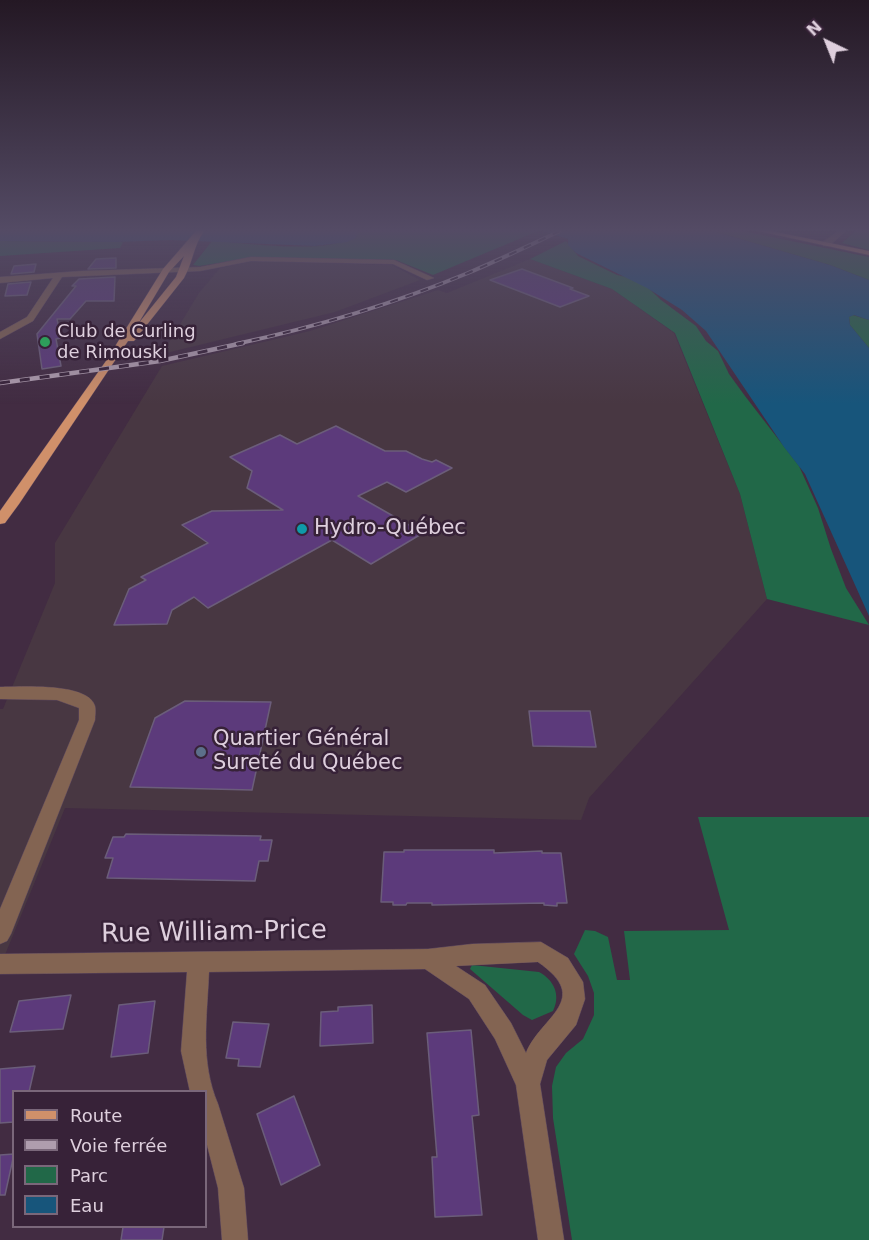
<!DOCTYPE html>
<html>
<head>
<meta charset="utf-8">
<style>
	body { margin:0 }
	#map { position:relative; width:869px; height:1240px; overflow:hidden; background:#422c42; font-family:"DejaVu Sans",sans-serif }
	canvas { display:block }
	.legend { position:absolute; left:12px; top:1090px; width:195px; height:138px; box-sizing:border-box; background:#372238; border:2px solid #7a677a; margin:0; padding:8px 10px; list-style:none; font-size:18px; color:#decfdd }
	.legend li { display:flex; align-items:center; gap:12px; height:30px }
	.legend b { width:30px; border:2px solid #7a677a }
	.north { position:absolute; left:797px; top:12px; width:60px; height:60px; -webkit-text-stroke:4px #372238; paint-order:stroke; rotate:317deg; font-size:16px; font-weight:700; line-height:24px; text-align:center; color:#decfdd }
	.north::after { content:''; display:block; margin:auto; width:21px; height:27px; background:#decfdd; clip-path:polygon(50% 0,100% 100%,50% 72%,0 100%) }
</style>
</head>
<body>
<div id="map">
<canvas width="869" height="1240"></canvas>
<ul class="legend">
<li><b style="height:8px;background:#d0906a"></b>Route</li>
<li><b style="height:8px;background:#af9dae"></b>Voie ferrée</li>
<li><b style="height:16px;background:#216848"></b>Parc</li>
<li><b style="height:16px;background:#17557b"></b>Eau</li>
</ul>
<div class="north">N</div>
</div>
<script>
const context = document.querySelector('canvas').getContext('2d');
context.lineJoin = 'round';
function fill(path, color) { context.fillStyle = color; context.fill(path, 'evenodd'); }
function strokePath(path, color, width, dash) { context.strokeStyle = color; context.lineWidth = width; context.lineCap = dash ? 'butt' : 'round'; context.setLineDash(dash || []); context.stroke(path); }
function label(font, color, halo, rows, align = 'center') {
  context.font = font + ' "DejaVu Sans",sans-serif'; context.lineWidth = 5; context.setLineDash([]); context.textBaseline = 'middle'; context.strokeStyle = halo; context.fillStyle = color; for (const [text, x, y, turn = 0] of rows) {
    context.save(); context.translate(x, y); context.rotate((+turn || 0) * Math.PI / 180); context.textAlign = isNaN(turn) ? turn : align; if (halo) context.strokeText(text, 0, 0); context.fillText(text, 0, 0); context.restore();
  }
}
fill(new Path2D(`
	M530 259 612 289 674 333 740 494 767 599 589 798 581 820 65 808 0 967V709H3L55 583V543L162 366 310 331 438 290 447 293Z
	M252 261 392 265 420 280 335 312 162 354 199 293 220 268Z`), '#483742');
fill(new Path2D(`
	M358 231H538L433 275 396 260 250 258 199 266 193 265 212 241C243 242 341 258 358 231Z
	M713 231H743L869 257V280L830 265Z
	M855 231H869V250L842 243Z
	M0 241 123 242 120 248 0 256Z
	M566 241 578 256 617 275 640 280 661 300 696 326 706 341 718 351 729 374 745 396 799 466 818 508 831 549 846 588 869 625 767 599 740 494 675 333 612 289 530 259Z
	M853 315 869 320V348L850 325 849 317Z
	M698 817H869V1240H572L553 1118 552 1086 556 1067 566 1053 583 1039 594 1015V993L588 976 574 954 585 930 595 931 608 937 617 980H630L624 931 729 930Z
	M472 965 539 972C554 980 561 995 553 1011L532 1020 523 1015 470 969Z`), '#216848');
fill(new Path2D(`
	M0 231H358L356 238 347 242 315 246 171 240 115 242 0 241Z
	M542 231H713L830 265 869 280V320L854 315 849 317 850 325 869 348V616L805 474 784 447 706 331 682 310 647 288 576 253 568 245V239Z`), '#17557b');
const building = new Path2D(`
	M116 258V268L88 269 96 259Z
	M36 264 34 272 11 274 14 266Z
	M522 269 573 288 570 289 589 296 560 307 490 280Z
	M115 277 114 301H86L70 319H57L61 338 56 339 61 366 42 369 37 334 76 286H72L79 279Z
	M31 282 27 295 5 296 8 284Z
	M336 426 385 451H406L422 459 432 462 436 460 452 468 406 492 387 482 358 496 423 533 371 564 332 540 208 608 194 597 172 610 167 624 114 625 129 589 146 580 141 577 208 543 182 525 212 511 283 510 247 488 252 471 230 457 280 435 297 444Z
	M185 701 271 702 252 790 130 787 155 718Z
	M529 711H590L596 747 533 746Z
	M126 834 261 836 260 840H272L268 861H259L255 881 107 878 113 858H105L113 837H124Z
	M404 850H494V853L542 851V853H561L567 903H557V906L544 905V903L432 905V903H407L406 905H393V902H381L384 852H404Z
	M71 995 63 1029 10 1032 19 1001Z
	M155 1001 148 1053 111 1057 119 1005Z
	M372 1005 373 1043 320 1046 321 1012 338 1011V1007Z
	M233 1022 269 1024 260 1067 238 1066 239 1059 226 1058Z
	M471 1030 479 1115 472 1116 482 1215 435 1217 432 1157H437L427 1033Z
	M35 1066 29 1092H14V1122L0 1123V1069Z
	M294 1096 320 1165 281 1185 257 1114Z
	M14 1154 5 1195H0V1155Z
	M123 1227H164L162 1240H121Z`);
fill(building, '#5c3a7b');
strokePath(building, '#6b5d7a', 1.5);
const minor = new Path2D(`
	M838 231H846L829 246H823V242Z
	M251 257 394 260 434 278 427 280 393 264 251 261 200 271 62 277 33 321 0 339V332L27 317 53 278 0 283V277L81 271 200 267Z
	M0 687C19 687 88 682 95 706 96 710 95 716 95 720L11 934 7 941 0 944V909L79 720V708L57 700 0 699Z
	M541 942 568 958 583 982 585 999 576 1025 547 1060 540 1084 564 1240H538L516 1085 495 1039 469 999 425 969 209 972C207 1019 200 1061 218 1104L244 1188 248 1240H222L218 1188 206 1141V1092H190L181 1051 187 972 0 974V954L428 949 472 944ZM538 962C593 1000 541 1016 526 1053L511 1023 485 985 456 966Z`);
const major = new Path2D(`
	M196 231H204C193 247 193 262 184 278L134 341H128L19 504 5 523 0 524V511L106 361 163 269ZM184 256 176 277 138 324 169 272Z
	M758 231H771L869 251V255Z`);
strokePath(minor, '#5e495e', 1);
strokePath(major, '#5e495e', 1);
fill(minor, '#836452');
fill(major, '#d0906a');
const railFar1 = new Path2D(`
	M236 344C316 327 393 304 468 273 499 260 530 245 560 231`);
const rail = new Path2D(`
	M0 383 160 361 243 343`);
strokePath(railFar1, '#af9dae', 4);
strokePath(rail, '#af9dae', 4.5);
strokePath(railFar1, '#372238', 2, [8]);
strokePath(rail, '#372238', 3, [10]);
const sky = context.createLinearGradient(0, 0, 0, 404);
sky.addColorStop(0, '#241824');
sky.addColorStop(0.57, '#544b65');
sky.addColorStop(1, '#544b6500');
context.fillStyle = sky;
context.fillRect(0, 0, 869, 404);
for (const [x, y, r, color] of [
	[45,342,6,"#2e9e5b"],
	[302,529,6,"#0f9aa8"],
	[201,752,6,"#5c6f8a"]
]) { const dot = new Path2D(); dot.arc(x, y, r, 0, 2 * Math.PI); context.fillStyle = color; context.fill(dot); strokePath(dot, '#372238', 2); }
label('18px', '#decfdd', '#372238', [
	["Club de Curling",57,332],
	["de Rimouski",57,353]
], 'left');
label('21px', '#decfdd', '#372238', [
	["Hydro-Québec",314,529],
	["Quartier Général",213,740],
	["Sureté du Québec",213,764]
], 'left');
label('26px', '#decfdd', '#372238', [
	["Rue William-Price",214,933,-1]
]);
</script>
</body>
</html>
